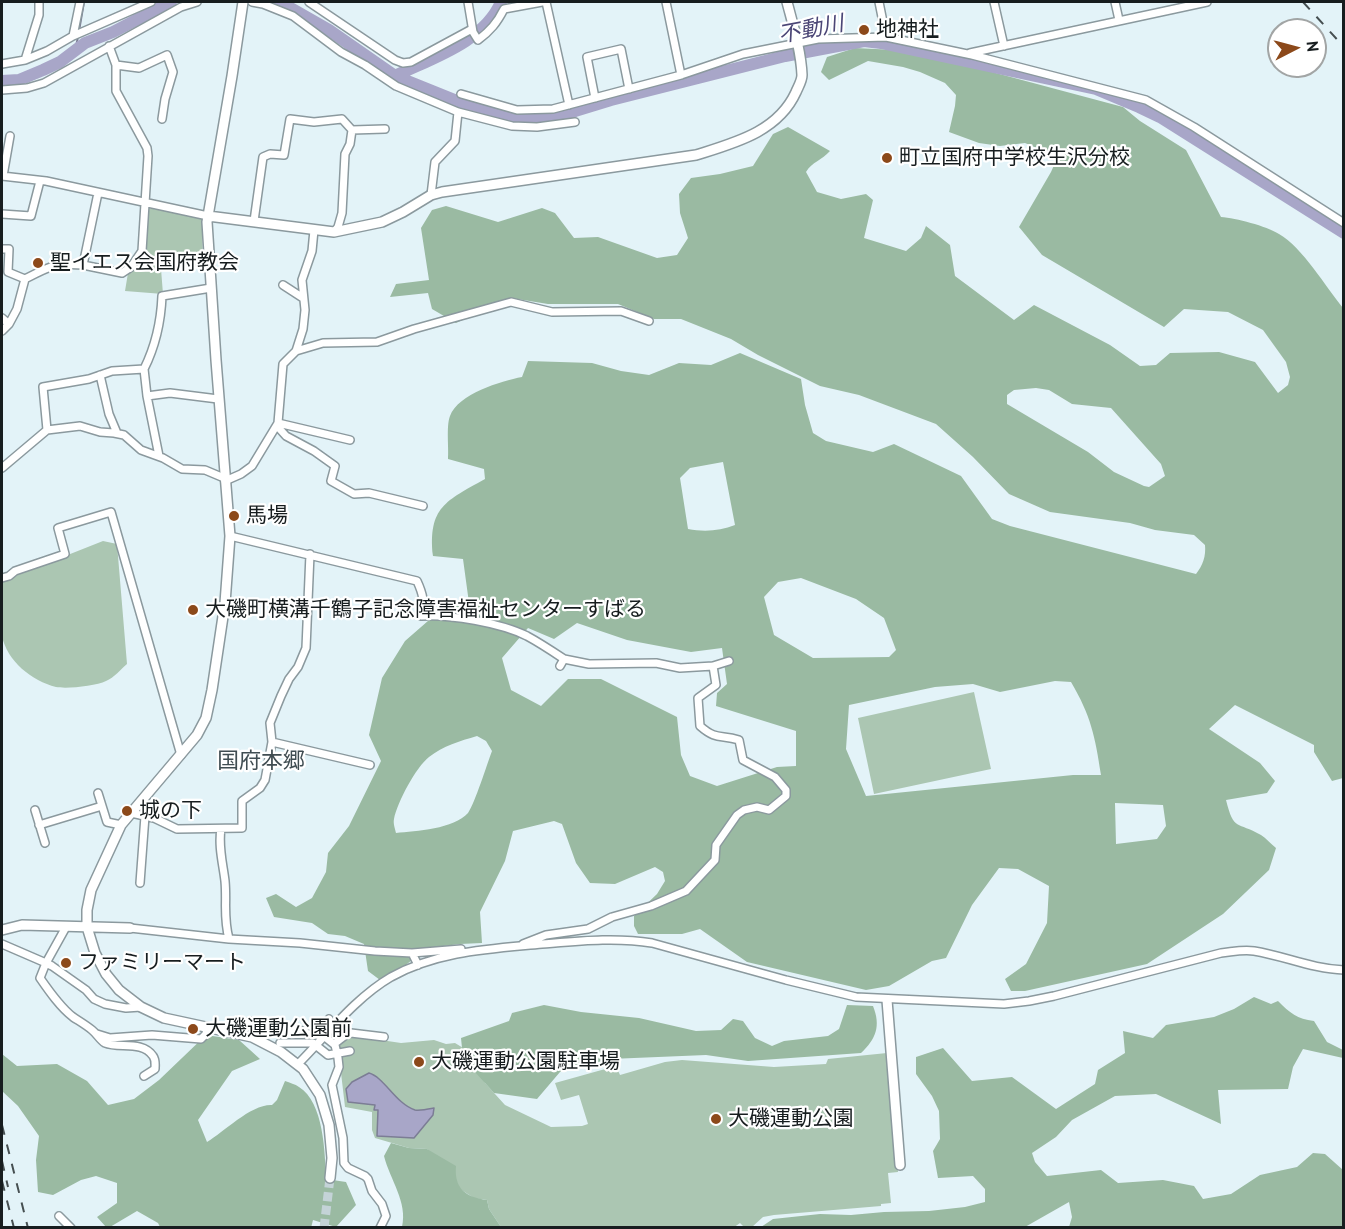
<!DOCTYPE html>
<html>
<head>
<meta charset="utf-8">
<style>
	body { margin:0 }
	#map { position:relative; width:1345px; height:1229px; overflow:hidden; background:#e3f3f8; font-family:"PT Sans",sans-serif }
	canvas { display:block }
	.frame { position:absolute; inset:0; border:3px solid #171d1f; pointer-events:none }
	.north { position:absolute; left:1267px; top:18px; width:60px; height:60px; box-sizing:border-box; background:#fff; border:2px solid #a2a5a5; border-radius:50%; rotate:84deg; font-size:16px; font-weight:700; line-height:24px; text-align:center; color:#171d1f }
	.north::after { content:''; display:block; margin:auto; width:21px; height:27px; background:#8c491a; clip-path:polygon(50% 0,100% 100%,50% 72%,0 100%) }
</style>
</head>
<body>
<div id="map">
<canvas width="1345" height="1229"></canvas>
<div class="frame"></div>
<div class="north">N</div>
</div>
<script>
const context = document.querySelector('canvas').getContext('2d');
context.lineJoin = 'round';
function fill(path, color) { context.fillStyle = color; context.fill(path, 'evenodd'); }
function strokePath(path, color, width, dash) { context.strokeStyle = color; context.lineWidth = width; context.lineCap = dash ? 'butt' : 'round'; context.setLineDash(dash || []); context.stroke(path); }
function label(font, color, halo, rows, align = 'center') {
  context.font = font + ' "PT Sans","Noto Sans JP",sans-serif'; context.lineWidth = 4.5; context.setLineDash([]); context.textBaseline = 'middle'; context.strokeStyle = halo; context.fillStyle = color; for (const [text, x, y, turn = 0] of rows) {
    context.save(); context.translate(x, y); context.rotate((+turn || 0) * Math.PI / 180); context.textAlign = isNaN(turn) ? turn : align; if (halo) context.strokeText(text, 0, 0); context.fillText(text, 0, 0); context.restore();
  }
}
fill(new Path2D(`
	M148 208 202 218 203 266 161 269 163 294 125 291 128 273 139 264Z
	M103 541 117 544 127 664C121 669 114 678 106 681 96 686 67 689 56 687 32 681 7 661 2 636 0 619 2 598 2 581Z
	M974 692 991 769 874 794 858 718Z
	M347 1035 401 1043 434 1040 446 1044 455 1043 478 1057 485 1083 505 1105 551 1127 582 1126 588 1124 579 1095 561 1100 555 1083 616 1066 620 1075 665 1062 682 1060 774 1067 826 1064 828 1059 887 1053 898 1172 888 1173 891 1203 881 1204V1206L774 1215 763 1217 752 1227H744L740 1223 733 1228H540L538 1226 501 1227 489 1209 487 1200 474 1198 460 1189 455 1178 427 1149 409 1148 375 1138 372 1130V1112L345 1107 338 1047 339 1042Z`), '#abc6b2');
fill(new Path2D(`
	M855 48 896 50 992 72 1123 107 1140 121 1186 150 1221 217C1236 218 1266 226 1279 234 1302 247 1326 287 1343 308V778L1332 781 1314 752V745L1235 705 1209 729 1260 763 1275 781 1267 793 1226 800C1234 832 1237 821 1261 835 1266 838 1271 844 1276 848L1269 870 1223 914 1147 964 1025 991H1011L1005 979 1026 964 1047 923 1049 886 1018 869 999 868 972 905 946 958 932 961 889 986 866 990 747 962 700 929 682 934H638L634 926V916L657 894 665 881 663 872 655 867 615 884 590 883 576 863 562 824 554 821 513 831 505 861 480 912 482 943 460 944 427 948 402 968 380 980 368 971 364 944 345 936 328 934 312 923 274 917 266 898 276 894 296 907 312 898 326 872 328 853 349 826 381 761 369 735 382 678 405 641 444 607 469 603 463 559 433 556C428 507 446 501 485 479L484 469 448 459C449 448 446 426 450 416 458 394 501 381 522 377L528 361 592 363 621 371 649 375 679 363 711 365 740 353 801 379 805 405 813 433 826 441 873 452 894 444 961 476 992 519 1010 526 1196 574C1203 565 1206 556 1205 545L1194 535 1155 530 1130 523 1050 512 1009 494 973 457 936 424 859 395 820 386 758 355 731 339 681 319H654L618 304H548L511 298 456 323 432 309 428 293 390 297 396 284 429 280 421 228 432 210 446 206 498 222 542 208 555 213 574 238 598 237 657 258 677 255 688 238 680 213 679 194 691 178 720 174 753 166 773 134 788 127 830 151C822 160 812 162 806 172L817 192 841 199 866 194 873 200 864 238 906 251 921 238 926 226 950 245 955 276 1014 320 1034 305 1110 345 1140 366 1156 365 1170 353 1219 352 1255 362 1278 393 1288 385 1290 377 1286 362 1263 330 1228 312 1184 309 1164 327 1042 255 1019 227 1051 172 1055 163 1053 155 1025 143 1000 146 979 143 949 132 955 106 956 95 945 83 920 72 903 67 868 61 829 80 821 72 827 57ZM1036 388 1049 390 1072 404 1111 408 1161 464 1165 476 1149 487 1144 486 1114 472 1088 452 1007 404V395L1014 390ZM723 462 735 525C720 531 704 532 688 529L680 478 690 468ZM801 578 856 599 884 618 896 650 889 657 813 658 774 635 764 597 778 582ZM577 623 627 640 691 652 722 648 727 684 717 693 716 706 796 731V766L777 767 717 786 690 776 681 755 677 717 601 679H568L541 706 511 690 502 658 528 628 554 639ZM1055 681 1071 682C1091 716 1095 736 1101 775H1073L866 796 846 749 849 705 935 687 973 684 1000 692ZM477 736 486 741 492 751C487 764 475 803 468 813 454 829 416 831 396 833 395 828 393 824 394 819 397 803 416 767 429 757 443 746 460 741 477 736ZM1115 803 1163 805 1166 826 1157 839 1116 844Z
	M1254 997 1271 1004 1278 1001C1290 1013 1297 1019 1314 1021L1327 1042 1343 1050V1058L1303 1049 1293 1067 1288 1089 1218 1090 1221 1124 1156 1094 1115 1096 1072 1120 1056 1137 1032 1153 1035 1162 1047 1176 1101 1170 1118 1183 1163 1180 1194 1186 1203 1199 1231 1194 1260 1175 1297 1167 1313 1153 1325 1154 1343 1170V1227H1069L1072 1217 1069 1202 1025 1227H761L773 1219 820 1214 851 1215 884 1212 929 1211 965 1207 985 1202V1189L973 1176 938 1178 933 1151 940 1139 939 1111 932 1096 916 1074V1057L943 1048 972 1081 1012 1077 1056 1109 1095 1084 1098 1070 1125 1053 1123 1031 1153 1038 1166 1025 1214 1017 1234 1009Z
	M544 1005 581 1012 639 1018 696 1031 721 1030 733 1019 743 1021 755 1038 772 1046 784 1041 828 1036 839 1029 847 1005 873 1006C881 1026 876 1039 861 1053L748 1061 706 1055 610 1059 560 1072 537 1099 494 1093 475 1072 478 1057 462 1048 461 1038 509 1021 512 1013Z
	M206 1035 239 1040 260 1059 232 1071 198 1120 207 1142C224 1132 251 1104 272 1105L277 1100 285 1081C290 1083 295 1084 299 1087 324 1102 325 1154 326 1179L346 1182 356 1205 336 1227 313 1220 311 1228 160 1227 158 1223 137 1211 110 1227H106L97 1217 117 1203V1183L96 1176 81 1180 53 1195 38 1192 36 1160 39 1136 18 1106 2 1091V1054L17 1066 57 1064 87 1081 108 1105 134 1099 159 1080Z
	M391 1143 409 1148 427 1149 456 1166C454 1189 466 1197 487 1200L489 1209 501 1227H402C408 1202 390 1180 384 1156Z`), '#9abaa2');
const water = new Path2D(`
	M369 1073C384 1077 396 1104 415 1110 420 1111 429 1109 434 1108L433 1115 414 1138 377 1136 378 1110H374L375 1105 348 1102 346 1089 352 1082Z`);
fill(water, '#a8a6c8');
strokePath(water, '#7c7d95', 1.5);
strokePath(new Path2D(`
	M79 31 84 2
	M75 51 78 37`), '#7c7d95', 2);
strokePath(new Path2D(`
	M280 2 329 30 395 76 472 107 512 118 567 116 575 111 611 100 785 56 864 41 881 43 1096 89 1139 107 1160 117 1344 233
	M395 76C432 58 484 42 501 2
	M2 81 19 80 43 70 60 62 85 43 113 32 171 2`), '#a8a6c8', 12);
strokePath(new Path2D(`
	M324 1228 330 1178`), '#c4d3d7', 9, [9, 4.5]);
const minor = new Path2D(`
	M80 2 73 36 151 2
	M252 2 263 4 293 16 341 52 365 65 396 86 458 112 512 126 537 127 575 122
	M309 2 395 60 403 63 411 62 472 29
	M468 2 473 32 478 40C490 31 497 23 504 9L542 2
	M546 2 569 105
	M666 2 681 75
	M879 2 886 37
	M994 2 1004 46
	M1115 2 1119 20
	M970 53 1207 2
	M25 60 47 51 73 36
	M2 64 25 60 39 15V2
	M116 65 139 68 167 55 173 72 165 99 162 119
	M2 90 27 88 44 83 181 7 197 2
	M461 94 517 110 553 109 681 75 743 54 818 39 886 37 972 55 1146 100 1194 127 1344 223
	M595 98 587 57 621 49 629 89
	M2 176 46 181 208 216
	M3 176 10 136
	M431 195 435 162 455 141 458 112
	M2 214 31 216 40 181
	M254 221 263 157 270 154 284 155 290 119 314 122 342 119 352 130 385 129
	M334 232 338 227 342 213 345 154 350 144 352 130
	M2 249H9L8 272 25 279
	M83 265 122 273 131 267 142 251 148 156 147 148 116 91V65L109 46
	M283 285 303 298
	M2 318 9 324 2 331
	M9 324 17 309 25 279C50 266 54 263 83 265L98 193
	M296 351 323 343 377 342 414 329 511 302 552 312 621 311 649 321
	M144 369 147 396 170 393 218 399
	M100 375 109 414 117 433
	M147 396 159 456
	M278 423 350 440
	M277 426 286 436 314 451 335 466 331 481 354 494 369 493 423 506
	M47 430 80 426 100 432 114 433 124 435 141 450 163 458 182 469 205 470 224 478
	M2 468 47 430 43 387 89 379 112 371 144 369C155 347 161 321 162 296L211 288
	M225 481 241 474 252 466 278 423 283 364 296 351 303 329 305 310 302 280 312 251 314 230
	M230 536 417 581C423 594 425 602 421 616 449 614 501 623 527 636 540 643 552 651 564 659L560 666
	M2 578 9 576 15 571 65 554 58 528 111 512 181 755
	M564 659 589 664 656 663 680 668 713 666 729 661
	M272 742 370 765
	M98 793 107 822 121 825
	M35 810 45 843
	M131 813 154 818 177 829 242 828V801L260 788 265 780 272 742 270 723 281 696 289 679 298 667 306 648 310 554
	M39 825 102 806
	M221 829C218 846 223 864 225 881 227 903 223 916 229 939
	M140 883 145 816
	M130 928 229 939 300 943 375 951 412 953 418 965
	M2 944 46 963 66 927
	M523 944 546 935 588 929 612 917 651 906 686 891 715 860 716 845 737 815 744 810 757 807 769 810 786 796V790L775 777 743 760 739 740C721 734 717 741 700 726L698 698 716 685 713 666
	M412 953 461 949
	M141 1007 126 1008 105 1004 94 999 86 990 52 966 46 963 40 978C49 991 60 1007 73 1017 79 1021 86 1025 92 1030 97 1034 100 1040 105 1043 119 1049 142 1040 153 1056 156 1060 155 1065 155 1069L144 1076
	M223 1031 231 1024 256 1021 280 1029 304 1031 309 1035H318L329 1019
	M97 1034 110 1038 152 1035 201 1039 206 1034 207 1027
	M325 1037 335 1045 338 1058 339 1067 332 1085 343 1138 344 1163 348 1168 365 1176 368 1179 372 1191 382 1204 386 1216 380 1228
	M280 1043H313L328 1055 350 1051
	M334 1044 347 1034 351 1033 384 1037
	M298 1064C327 1035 355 998 391 977 438 951 490 949 542 944 579 941 616 937 652 943L786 980 856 997 1004 1004 1029 1001 1054 996 1221 953C1232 952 1243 949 1254 951 1285 956 1312 969 1344 970
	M59 1216 71 1228`);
const tertiary = new Path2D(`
	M243 2 232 76 207 222 216 360 230 536 225 603 212 690 206 718 197 735 121 825 91 890 87 910V927L95 953 106 974 119 990 141 1007 164 1018 252 1037 281 1052 303 1069 320 1095 329 1125 332 1158 330 1178
	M208 216 334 232 382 222 403 212 431 195 442 192 696 155C734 143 778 132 796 92 798 87 802 81 802 75 801 51 793 25 787 2
	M2 930 22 925 130 928
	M887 1000 900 1165`);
strokePath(minor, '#8b999e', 10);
strokePath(tertiary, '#8b999e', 12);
strokePath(minor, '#fff', 7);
strokePath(tertiary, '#fff', 9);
strokePath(new Path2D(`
	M1303 2 1344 47
	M2 1125 28 1228
	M2 1161 8 1187
	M2 1181 14 1228`), '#464f51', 2, [10, 10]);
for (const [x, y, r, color] of [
	[864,30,6,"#8c491a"],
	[887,158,6,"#8c491a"],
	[38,263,6,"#8c491a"],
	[234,516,6,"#8c491a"],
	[193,610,6,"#8c491a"],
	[127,811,6,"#8c491a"],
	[66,963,6,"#8c491a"],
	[193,1029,6,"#8c491a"],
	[419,1062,6,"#8c491a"],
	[716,1119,6,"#8c491a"]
]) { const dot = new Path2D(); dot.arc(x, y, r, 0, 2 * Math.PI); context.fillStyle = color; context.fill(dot); strokePath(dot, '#fff', 2); }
label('21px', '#171d1f', '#fff', [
	["地神社",876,30],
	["町立国府中学校生沢分校",899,158],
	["聖イエス会国府教会",50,263],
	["馬場",246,516],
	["大磯町横溝千鶴子記念障害福祉センターすばる",205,610],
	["城の下",139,811],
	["ファミリーマート",78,963],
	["大磯運動公園前",205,1029],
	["大磯運動公園駐車場",431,1062],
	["大磯運動公園",728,1119]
], 'left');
label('italic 22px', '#4b4676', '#fff', [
	["不動川",811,30,-11]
]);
label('22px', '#404d52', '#fff', [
	["国府本郷",261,762]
]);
</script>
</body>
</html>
